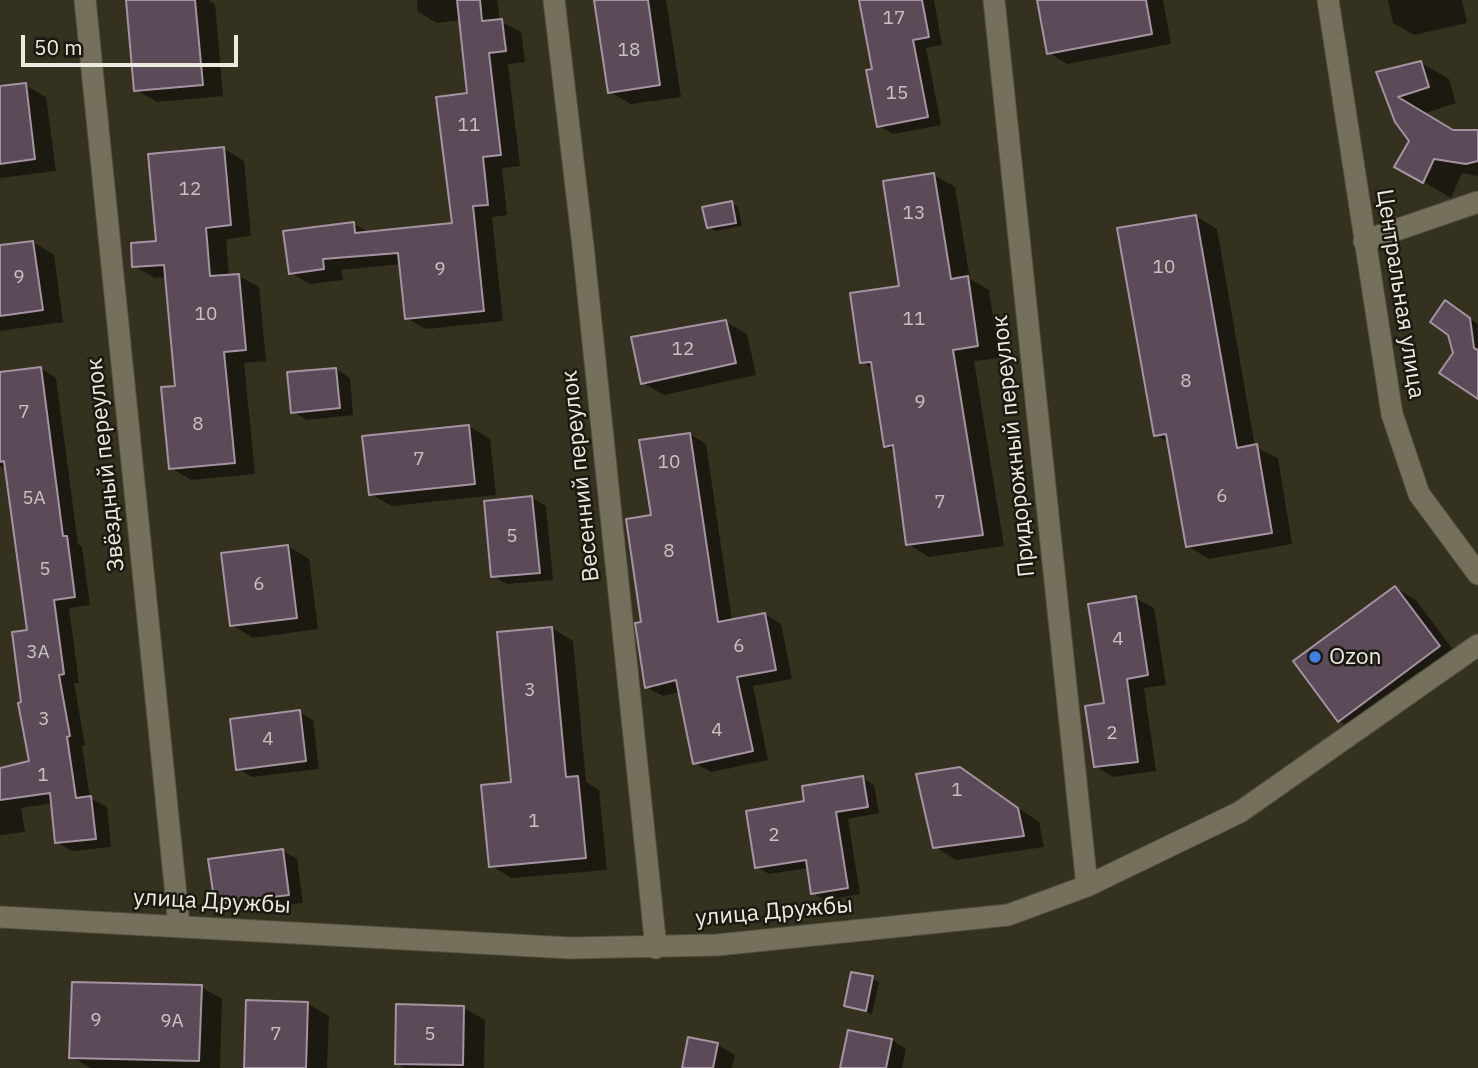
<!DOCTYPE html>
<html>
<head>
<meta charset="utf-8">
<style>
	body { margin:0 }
	#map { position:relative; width:1478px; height:1068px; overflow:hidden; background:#35311f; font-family:"IBM Plex Sans",sans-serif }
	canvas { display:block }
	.scale { position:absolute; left:21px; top:35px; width:217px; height:32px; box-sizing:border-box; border:4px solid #edebe0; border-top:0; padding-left:9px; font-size:21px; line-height:24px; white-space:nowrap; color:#edebe0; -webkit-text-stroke:5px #1b1911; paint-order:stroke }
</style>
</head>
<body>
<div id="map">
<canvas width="1478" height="1068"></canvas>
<div class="scale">50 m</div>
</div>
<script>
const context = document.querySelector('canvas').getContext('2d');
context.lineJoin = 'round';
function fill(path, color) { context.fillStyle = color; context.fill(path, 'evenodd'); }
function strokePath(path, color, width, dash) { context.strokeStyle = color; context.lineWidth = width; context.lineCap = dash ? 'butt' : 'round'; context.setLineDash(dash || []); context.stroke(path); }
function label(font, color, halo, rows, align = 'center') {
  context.font = font + ' "IBM Plex Sans",sans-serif'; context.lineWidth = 5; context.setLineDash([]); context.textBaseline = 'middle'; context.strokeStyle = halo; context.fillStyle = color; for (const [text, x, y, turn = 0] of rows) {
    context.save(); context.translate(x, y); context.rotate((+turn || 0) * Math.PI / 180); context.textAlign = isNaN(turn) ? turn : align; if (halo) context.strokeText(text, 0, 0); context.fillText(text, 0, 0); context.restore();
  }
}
fill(new Path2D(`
	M128 0H208L215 4 223 96 157 102 136 90Z
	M417 0H497L500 21 521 32 525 62 508 64 520 166 502 168 507 215 492 217 503 321 426 329 406 318 401 264 341 270 343 280 310 284 291 273 354 224 370 233 454 224 469 95 461 20 437 23 418 12Z
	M594 0H666L681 97 631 104 610 92Z
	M873 0H934L942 45 926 48 941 125 893 134 879 126Z
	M1038 0H1163L1171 44 1067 64 1048 52Z
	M1388 0H1462L1467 23 1414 35 1393 23Z
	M1421 63 1449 79 1456 103 1423 114 1453 132H1478V176L1462 173 1451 198 1397 166 1411 141 1378 73Z
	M25 85 46 97 56 171 0 178V88Z
	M224 149 244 161 251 236 226 239 229 276H239L259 287 266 361 244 363 255 474 191 480 171 468 177 388 167 277 155 278 134 266 158 242Z
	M934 175 955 187 970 279 989 290 999 358 974 361 1004 546 929 557 908 544 895 451 886 446 874 369 862 362 901 288Z
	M731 203 738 207 742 226 715 231 709 227Z
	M1196 216 1217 229 1255 447 1278 458 1292 544 1209 559 1188 546 1170 443 1156 435Z
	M33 242 54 255 63 322 0 331V247Z
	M1459 311 1478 324V397Z
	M726 322 747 334 756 375 664 395 643 383Z
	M40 368 56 378 78 544 82 547 90 605 69 608 79 683H74L85 745 82 746 90 798 107 807 111 847 72 851 56 842 53 803 21 808 25 832 0 835V770L31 762 23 704 29 632 7 470 0 466V374Z
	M336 369 350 378 353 415 307 420 293 412Z
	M469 426 490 439 496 495 392 506 370 494Z
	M690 434 706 444 732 621 765 614 781 624 792 679 753 686 768 760 711 772 695 763 680 692 663 696 646 687 643 623 653 517Z
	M532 498 546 506 553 580 507 584 493 576Z
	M288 546 309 559 318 629 253 638 232 625Z
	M1395 588 1416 600 1460 659 1361 733 1339 721Z
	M1135 598 1154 608 1166 685 1144 688 1156 771 1113 777 1095 766 1106 705Z
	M552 628 573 641 586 782 599 790 607 870 512 878 491 866Z
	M299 712 313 720 319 769 252 777 238 769Z
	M960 769 1039 822 1044 847 956 860 935 847Z
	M862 778 874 785 879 813 848 819 860 894 825 900 813 893 809 868 769 874 757 867 807 803Z
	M283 851 297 859 303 903 231 911 216 903Z
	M872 978 879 982 872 1014 846 1006Z
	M201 987 222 999 220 1068H91L71 1057Z
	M308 1004 329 1016 327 1068H245Z
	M464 1008 485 1020 484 1068H405L397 1063Z
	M849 1032 892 1040 906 1049 902 1068H842Z
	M718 1045 735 1055 732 1068H683Z`), '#0007');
const building = new Path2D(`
	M126 0H195L203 85 134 91Z
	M457 0H480L482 21 502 19 506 51 489 53 501 155 483 157 488 205 473 206 484 311 405 319 398 253 323 259 324 269 289 274 283 231 354 222 355 233 452 223 436 97 467 93Z
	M594 0H648L660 85 608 93Z
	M859 0H922L929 37 913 40 928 117 877 127 866 70 872 69Z
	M1037 0H1146L1152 34 1047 54Z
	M1421 61 1429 87 1398 97 1453 130H1478V161L1466 164 1434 159 1423 183 1394 167 1409 141 1395 122 1376 72Z
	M26 83 35 159 0 164V86Z
	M224 147 231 225 206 228 210 276 239 274 246 350 224 352 235 463 169 469 161 387 175 386 164 265 132 267 131 243 156 241 148 154Z
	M934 173 951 279 968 276 978 346 953 350 983 535 906 545 893 445 884 447 871 362 860 363 850 293 899 286 883 181Z
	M732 201 736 223 707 228 702 207Z
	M1196 215 1237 448 1257 444 1272 533 1186 547 1166 434 1154 436 1117 228Z
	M33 241 43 310 0 316V245Z
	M1445 300 1470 318 1474 348 1478 350V399L1439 373 1453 353 1448 335 1430 322Z
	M726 320 736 363 641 384 631 337Z
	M41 367 63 536H67L75 597 54 600 64 674 59 675 70 736 67 737 76 798 91 796 96 839 55 843 50 793 0 800V768L29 761 18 703 21 702 12 632 27 630 4 461 0 462V372Z
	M336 368 340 408 291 413 287 372Z
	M469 425 475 484 369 495 362 436Z
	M690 433 718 622 765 613 776 670 737 677 753 751 693 764 676 680 645 688 635 623 641 622 626 519 651 515 639 440Z
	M532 496 540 573 491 577 484 501Z
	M288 545 297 618 230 626 221 553Z
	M1395 586 1440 646 1338 722 1293 661Z
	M1136 596 1148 675 1127 679 1138 762 1094 767 1085 706 1104 703 1088 604Z
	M552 627 566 777 578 776 586 858 489 867 481 785 511 782 497 632Z
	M300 710 306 761 236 770 230 719Z
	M960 767 1018 808 1024 836 933 848 916 774Z
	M863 776 868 807 836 812 848 888 811 894 806 860 755 868 746 811 804 801 802 786Z
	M283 849 289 895 215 904 208 859Z
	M851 972 873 976 866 1011 844 1006Z
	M72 982 202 985 199 1061 69 1058Z
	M246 1000 308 1002 306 1068H244Z
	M396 1004 464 1006 463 1065 395 1064Z
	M848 1030 892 1039 886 1068H840Z
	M688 1037 718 1043 713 1068H682Z`);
fill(building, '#5b4b59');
strokePath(building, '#a593a2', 2);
const street = new Path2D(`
	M85 0 179 925
	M554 0 583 246 656 948
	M994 0 1087 886
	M1364 241 1478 202
	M0 917 570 948 717 945 1008 915 1087 886 1240 812 1478 645`);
const secondary = new Path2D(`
	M1328 0 1392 414 1419 494 1478 574`);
strokePath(street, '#535040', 23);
strokePath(secondary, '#535040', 23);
strokePath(street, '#74705c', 21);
strokePath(secondary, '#74705c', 21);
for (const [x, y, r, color] of [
	[1315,657,7,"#3f7fe0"]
]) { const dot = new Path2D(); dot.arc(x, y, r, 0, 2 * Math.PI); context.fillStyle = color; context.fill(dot); strokePath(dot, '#1b1911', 2.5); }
label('19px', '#c8c3be', null, [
	["17",894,19],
	["18",629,51],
	["15",897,94],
	["11",469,126],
	["12",190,190],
	["13",914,214],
	["10",1164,268],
	["9",440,270],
	["9",19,278],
	["10",206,315],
	["11",914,320],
	["12",683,350],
	["8",1186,382],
	["9",920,403],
	["7",24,413],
	["8",198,425],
	["7",419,460],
	["10",669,463],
	["6",1222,497],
	["5А",34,499],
	["7",940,503],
	["5",512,537],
	["8",669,552],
	["5",45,570],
	["6",259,585],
	["4",1118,640],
	["6",739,647],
	["3А",38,653],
	["3",530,691],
	["3",44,720],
	["4",717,731],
	["2",1112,734],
	["4",268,740],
	["1",43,776],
	["1",957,791],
	["1",534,822],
	["2",774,836],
	["9",96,1021],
	["9А",172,1022],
	["7",276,1035],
	["5",430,1035]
]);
label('23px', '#edebe0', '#1b1911', [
	["Центральная улица",1400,294,81],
	["Придорожный переулок",1014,446,-96],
	["Звёздный переулок",106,465,-96],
	["Весенний переулок",581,476,-96],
	["улица Дружбы",212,902,3],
	["улица Дружбы",774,912,-5]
]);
label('23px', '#edebe0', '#1b1911', [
	["Ozon",1329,657]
], 'left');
</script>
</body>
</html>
